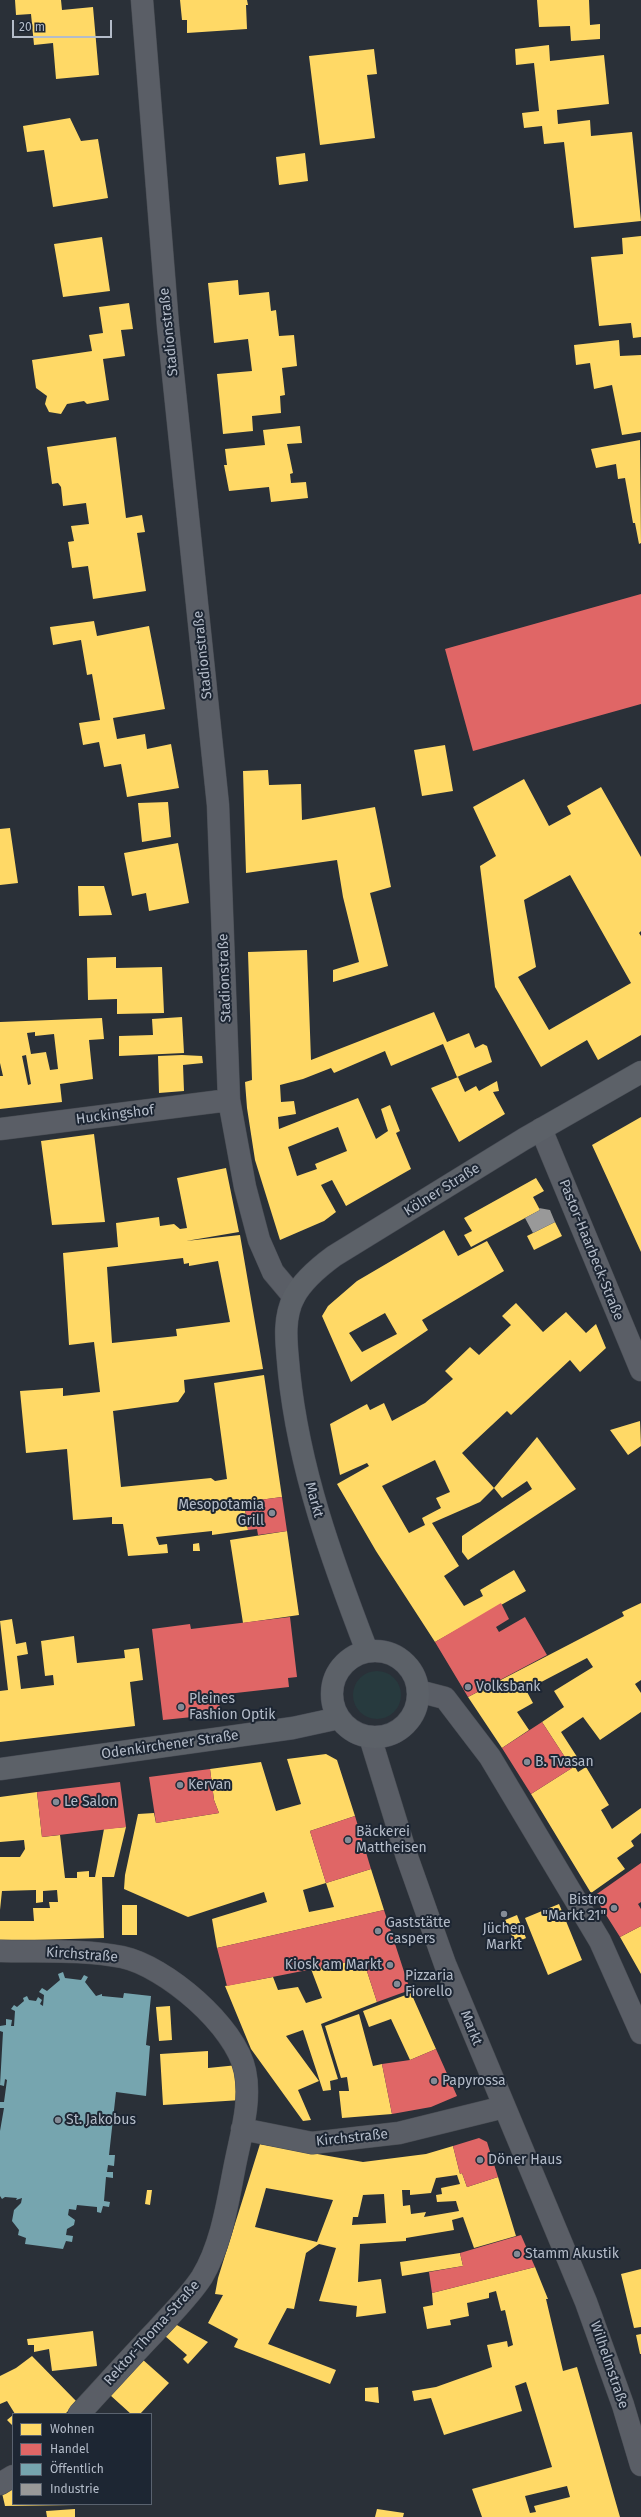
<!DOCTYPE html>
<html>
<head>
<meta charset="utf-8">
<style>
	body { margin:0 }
	#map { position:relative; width:641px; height:2517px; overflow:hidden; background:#2a3038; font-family:"Fira Sans",sans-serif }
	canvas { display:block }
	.legend { position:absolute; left:12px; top:2413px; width:140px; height:92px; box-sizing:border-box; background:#1d2633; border:1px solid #59626f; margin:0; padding:5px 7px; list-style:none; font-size:12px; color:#b4bcc9 }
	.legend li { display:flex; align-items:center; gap:8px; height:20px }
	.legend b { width:20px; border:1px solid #59626f }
	.scale { position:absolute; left:12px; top:20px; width:100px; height:18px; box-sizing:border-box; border:2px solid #b4bcc9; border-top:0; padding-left:5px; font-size:12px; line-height:14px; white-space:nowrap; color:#b4bcc9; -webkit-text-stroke:3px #1d2633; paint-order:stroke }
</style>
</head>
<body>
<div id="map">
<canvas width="641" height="2517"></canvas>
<ul class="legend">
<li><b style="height:11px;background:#ffd966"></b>Wohnen</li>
<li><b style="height:11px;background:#e06666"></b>Handel</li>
<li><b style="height:11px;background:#76a5af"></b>Öffentlich</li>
<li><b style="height:11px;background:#999"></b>Industrie</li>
</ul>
<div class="scale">20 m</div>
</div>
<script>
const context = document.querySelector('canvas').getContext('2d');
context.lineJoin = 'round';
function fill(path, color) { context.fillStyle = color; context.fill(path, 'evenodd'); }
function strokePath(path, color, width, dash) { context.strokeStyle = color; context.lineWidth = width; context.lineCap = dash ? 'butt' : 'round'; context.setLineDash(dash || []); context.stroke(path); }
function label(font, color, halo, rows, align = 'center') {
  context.font = font + ' "Fira Sans",sans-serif'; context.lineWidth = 4; context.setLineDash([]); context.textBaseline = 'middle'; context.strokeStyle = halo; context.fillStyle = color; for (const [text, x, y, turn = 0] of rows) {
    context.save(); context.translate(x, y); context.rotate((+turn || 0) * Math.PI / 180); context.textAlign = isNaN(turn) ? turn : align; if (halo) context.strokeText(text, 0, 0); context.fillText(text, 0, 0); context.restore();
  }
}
fill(new Path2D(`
	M353 1695a24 24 0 1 1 48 0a24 24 0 1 1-48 0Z`), '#273a3e');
fill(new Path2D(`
	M15 0H61L62 10 93 7 99 75 56 79 53 43 34 45 31 14 16 15Z
	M180 0H247L248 5H246L247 29 187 33V20H182Z
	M537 0H589L590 25 600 24V39L571 41 570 26 539 27Z
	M549 45 550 61 604 55 609 104 557 110 558 124 590 120 591 136 632 132 641 221 574 228 564 142 544 144 542 126 524 128 522 113 539 111 534 63 516 65 515 49Z
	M374 49 377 74 367 75 375 138 320 145 309 56Z
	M70 118 81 141 98 139 108 198 53 207 44 150 27 152 23 126Z
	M305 153 308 181 279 185 276 157Z
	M641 236V337L633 338 631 323 599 326 591 257 623 254 622 238Z
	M102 237 110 291 63 297 54 244Z
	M238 280 239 295 269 292 271 311 276 310 279 336 294 335 297 366 282 368 285 395 280 396 281 413 252 416 253 431 223 434 217 374 252 371 248 339 214 343 208 283Z
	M129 303 133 329 121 330 125 356 103 359 109 400 87 404 84 401 67 404 61 414 49 412 45 404 47 396 36 388 32 360 92 351 89 335 103 333 99 307Z
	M619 340 620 356 641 355V432L622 435 612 385 594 389 590 363 576 365 574 345Z
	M300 426 302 443 287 444 293 473 290 474 291 483 306 482 308 498 271 502 269 487 229 491 224 465H227L225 449 265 445 263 430Z
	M116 437 126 518 142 515 145 532 137 533 146 591 93 599 88 566 72 568 68 542 74 541 71 526 89 524 86 503 63 506 61 487 58 483 52 484 47 447Z
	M640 440 641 543 639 544 635 523H633L625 478 618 479 616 464 596 468 591 449Z
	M94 621 97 636 149 626 165 709 113 718 117 739 145 734 147 749 171 744 179 788 127 797 121 764 104 767 99 742 83 745 79 723 100 720 92 674 87 675 81 640 53 645 50 627Z
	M445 745 453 791 422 796 414 750Z
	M268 770 269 785 301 784 302 820 375 807 391 887 370 893 388 966 333 982V970L359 962 343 897 337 860 246 873 243 771Z
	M524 779 549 826 571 814 567 806 601 787 641 857V931L639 933 641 936V1035L598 1060 587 1040 541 1067 495 987 480 866 496 856 473 807ZM570 875 631 983 549 1030 518 977 536 967 524 900Z
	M168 802 171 837 142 842 138 803Z
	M10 828 18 883 0 885V829Z
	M178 843 189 903 149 911 146 893 132 896 124 853Z
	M78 886H104L112 915 79 916Z
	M307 950 311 1060 434 1012 447 1042 469 1033 475 1048 483 1044 487 1046 492 1062 457 1077 443 1044 391 1066 385 1051 334 1073 331 1068 303 1079 280 1085 281 1102 294 1101 296 1114 278 1117 279 1129 358 1098 376 1139 388 1131 381 1109 390 1105 400 1131 396 1133 411 1169 346 1206 332 1180 321 1185 336 1212 324 1221 280 1240 255 1160 247 1108 245 1082 252 1080 248 952ZM338 1127 347 1151 315 1164 317 1169 297 1176 288 1147Z
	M116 957V968L162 967 164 1013 117 1014V999L88 1000 87 958Z
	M182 1017 184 1053 119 1056V1036L153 1035 152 1019Z
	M102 1018 104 1039 89 1040 93 1079 60 1084 62 1102 0 1109V1076H3L0 1063V1022ZM35 1032V1036L54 1034 58 1069 50 1070 46 1052 31 1054 27 1033ZM26 1055 31 1084 28 1085 22 1056Z
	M182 1055 202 1056 203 1063 183 1065 184 1091 159 1093 158 1056Z
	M458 1077 465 1092 476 1086 479 1091 497 1081 499 1091 493 1092 505 1114 459 1142 431 1088Z
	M641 1117V1252L592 1145Z
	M94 1134 105 1222 52 1225 41 1141Z
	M226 1168 239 1232 186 1241 240 1235 263 1369 184 1380 185 1392 178 1402 113 1411 121 1487 211 1478 215 1481 227 1479 214 1383 264 1375 282 1497 244 1502 248 1530 212 1535V1531L156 1537 159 1545 167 1544 168 1553 128 1556 123 1524H112V1517L73 1520 67 1449 26 1453 20 1391 63 1388V1396L100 1392 94 1342 69 1345 63 1253 118 1247 116 1223 159 1217 160 1226 174 1224 180 1229 187 1228 177 1178ZM183 1258 184 1264 189 1263V1266L218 1261 230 1322 176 1329 177 1336 112 1343 107 1267Z
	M536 1178 544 1191 533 1197 540 1210 471 1247 464 1235 472 1231 464 1218Z
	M555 1222 562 1236 534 1250 527 1236Z
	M444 1230 458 1256 487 1241 504 1271 422 1320 428 1330 351 1382 322 1316 328 1306 357 1281ZM385 1313 397 1334 362 1352 349 1333Z
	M516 1303 543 1332 566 1312 586 1333 596 1324 606 1348 580 1372 570 1360 511 1415 507 1411 462 1453 494 1488 480 1502 432 1523 459 1566 444 1576 464 1606 483 1596 480 1590 514 1570 526 1591 435 1642 376 1551 337 1484 369 1466 367 1463 340 1475 330 1424 367 1404 370 1410 384 1403 392 1421 425 1403 453 1379 445 1371 470 1347 479 1355 511 1325 502 1316ZM435 1460 450 1492 436 1498 441 1508 422 1518 425 1525 409 1533 382 1486Z
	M640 1421 641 1446 628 1455 610 1430Z
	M537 1437 576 1489 468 1560 462 1552V1536L532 1489 527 1481 502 1498 494 1488Z
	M287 1531 299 1615 243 1623 230 1540Z
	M199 1543 200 1551H193V1544Z
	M641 1603V1680L635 1684 641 1693V1712L600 1740 583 1717 561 1732 581 1763 575 1767 578 1772 586 1767 609 1805 601 1810 612 1829 641 1808V1833L631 1841 634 1846 617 1858 625 1869 591 1893 531 1794 572 1768 542 1722 564 1707 554 1691 593 1667 587 1658 526 1690 533 1703 517 1712 529 1730 502 1748 468 1697 624 1616 622 1612Z
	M12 1619 16 1644 26 1642 28 1654 17 1656 21 1689 54 1685 53 1675 45 1676 41 1641 74 1636 77 1663 125 1658 124 1650 139 1648 143 1680 130 1682 135 1726 0 1742V1691L8 1690 0 1621Z
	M326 1754 337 1760 355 1816 310 1831 326 1883 371 1869 384 1910 217 1948 212 1919 267 1902 264 1892 188 1917 124 1889 125 1875 138 1814 154 1813 156 1823 219 1813 214 1800 210 1769 261 1762 276 1811 301 1804 287 1759ZM326 1883 334 1907 309 1912 303 1890Z
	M37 1792 42 1837 60 1835 65 1878H77V1872L89 1871V1877H95L104 1829 126 1827 114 1877H102L104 1938 0 1941V1921H34L33 1908H50L49 1902H58L57 1890 43 1891V1902L36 1903V1890L2 1891 0 1910V1857H20L25 1849 24 1840 0 1842V1797Z
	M559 1904 582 1960 548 1975 525 1918Z
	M122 1905H137V1935H122Z
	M517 1915 526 1938 515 1943 505 1920Z
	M641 1926V1974L620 1937Z
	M363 1959 377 2002 321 2024 338 2079 330 2081 331 2090 323 2091 303 2030 286 2036 319 2081 298 2090 311 2120 303 2121 251 2049 225 1986 273 1977 278 1990 298 1987 306 2003 322 1998 311 1969Z
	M411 1993 436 2049 410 2060 391 2019 369 2027 363 2011Z
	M170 2006 172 2040 159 2041 156 2007Z
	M359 2014 373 2066 382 2064 392 2114 342 2118 339 2091H349L347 2077 341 2078 325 2026Z
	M208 2051V2068L238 2065 241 2100 163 2105 160 2054Z
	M260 2144 363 2162 426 2154 453 2146 460 2174 462 2173 467 2187 498 2177 516 2236 474 2248 463 2217 452 2220 454 2230 406 2238V2241L360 2244 358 2282 381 2279 386 2313 356 2317 357 2306 319 2301 336 2248 319 2244 306 2253 294 2309 287 2308 268 2344 336 2370 330 2384 234 2347 238 2339 208 2323 223 2295 215 2294 218 2278ZM457 2175 460 2184 441 2188 442 2194 436 2195 437 2202 456 2201 459 2211 424 2217 426 2212 411 2214 410 2205 403 2206 402 2190H410V2195L431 2193 436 2178ZM266 2188 333 2200 317 2242 255 2227ZM384 2194 386 2223 352 2225 353 2217H358L363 2195Z
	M147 2190H152L150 2205 145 2204Z
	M460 2253 463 2266 402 2276 400 2262Z
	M535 2267 548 2299H546L563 2371 577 2367 620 2517H482L472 2489 552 2467 526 2382 515 2386 522 2411 444 2435 431 2398 414 2401 412 2391 436 2387 492 2367 487 2345 507 2341 508 2347 513 2345 505 2310 501 2311 496 2291 489 2293V2298L467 2303 469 2316 450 2320 451 2325 427 2329 423 2307 433 2305 432 2293ZM567 2486 570 2497 534 2506 536 2512 530 2513 525 2496Z
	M641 2269V2327L634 2328 621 2274Z
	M175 2324 208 2342 188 2364 183 2359 187 2355 165 2336Z
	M93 2331 97 2366 52 2371 49 2349 34 2352V2345H28L27 2339Z
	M641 2334V2354H640L636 2335Z
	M32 2356 77 2402 65 2414H15L7 2401 0 2404V2376L16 2368Z
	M142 2359 169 2383 140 2414H131L110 2395Z
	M378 2387 379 2403 365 2401V2388Z
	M13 2415V2426L7 2420Z
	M13 2485V2504L75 2505 5 2506 2 2493Z
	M75 2509V2517H47L46 2511Z
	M377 2509 404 2513 403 2517H375Z`), '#ffd966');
fill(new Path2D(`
	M641 594V704L473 751 445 649Z
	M282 1497 287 1531 258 1535 257 1529 248 1530 244 1502Z
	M501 1603 509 1619 496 1627 499 1632 525 1617 547 1655 468 1697 435 1642Z
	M290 1617 297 1677 288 1678 289 1687 218 1695 220 1709 212 1710V1715L163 1720 152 1629 190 1624 191 1629Z
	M542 1722 572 1768 531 1794 502 1748Z
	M210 1769 214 1800 219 1813 156 1823 149 1777Z
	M120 1782 126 1827 42 1837 37 1792Z
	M355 1816 371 1869 326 1883 310 1831Z
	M641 1863V1902L638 1904 641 1909V1926L620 1937 594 1896Z
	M384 1910 410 1990 377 2002 363 1959 227 1986 217 1948Z
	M436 2049 457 2096 431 2107 392 2114 382 2064 410 2060Z
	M479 2138 487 2142 498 2177 467 2187 462 2173 460 2174 453 2146Z
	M521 2235 535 2267 432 2293 429 2272 463 2266 460 2253Z`), '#e06666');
fill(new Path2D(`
	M63 1972 65 1978 81 1980 84 1975 88 1977 85 1982 96 1996 102 1994V1996L123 1998 124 1993 151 1996 146 2045 150 2046 146 2096 116 2092 109 2155H115L114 2166 108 2165 107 2172H113V2178L106 2177 104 2201 110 2202 109 2207 103 2206 101 2213 97 2212V2207L77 2205 76 2210 69 2209 68 2215 75 2220 74 2225 67 2229 66 2235 73 2236 72 2242 66 2241 63 2249 25 2244 26 2238 18 2235 19 2230 12 2221 14 2210 21 2203 22 2198 16 2200 17 2198 5 2197 2 2199 0 2196V2131L4 2108H0V2102H4L7 2080 5 2079 4 2086 0 2085 3 2032 0 2031V2026L6 2025V2019L12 2020 11 2026H14L15 2011 11 2009 14 2005 17 2007 24 2001 23 1998 27 1996 29 2000 36 2001 38 1997 42 2000 40 2004 43 2006 44 1995 39 1992 42 1988 47 1991 60 1980 58 1974Z`), '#76a5af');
fill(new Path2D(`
	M539 1208 550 1210 555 1222 533 1233 525 1218 540 1210Z`), '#999');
const minor = new Path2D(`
	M142 0 168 326 218 805 229 1100 245 1187 259 1240 273 1272 294 1297
	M0 1129 229 1100
	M541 1129 641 1370
	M418 1691 445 1698 490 1757 600 1941 641 2033
	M370 1737 407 1857 445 1964 586 2302 623 2405 641 2465
	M0 1951C40 1952 83 1949 122 1957 165 1966 236 2026 245 2071 251 2100 242 2131 236 2160 228 2198 223 2242 202 2277 189 2297 171 2314 155 2332 129 2359 104 2387 79 2414
	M242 2129 312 2143 399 2133 504 2107
	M0 2484 13 2476`);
const major = new Path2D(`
	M332 1694a43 43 0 1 1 86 0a43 43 0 1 1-86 0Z
	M367 1651C332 1560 299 1470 289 1372 287 1347 282 1320 294 1297 303 1280 319 1267 334 1256L524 1139 641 1072
	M0 1769 293 1728 339 1718`);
strokePath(minor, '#484c53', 23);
strokePath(major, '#484c55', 23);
strokePath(minor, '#5a5e66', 22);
strokePath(major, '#5c6168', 22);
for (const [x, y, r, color] of [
	[272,1513,4,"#848b96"],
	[468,1687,4,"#848b96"],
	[181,1707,4,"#848b96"],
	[527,1762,4,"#848b96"],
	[180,1785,4,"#848b96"],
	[56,1802,4,"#848b96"],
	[348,1840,4,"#848b96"],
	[614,1908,4,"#848b96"],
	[504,1914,4,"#848b96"],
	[378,1931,4,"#848b96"],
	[390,1965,4,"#848b96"],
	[397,1984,4,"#848b96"],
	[434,2081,4,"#848b96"],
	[58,2120,4,"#848b96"],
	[480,2160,4,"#848b96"],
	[517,2254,4,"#848b96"]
]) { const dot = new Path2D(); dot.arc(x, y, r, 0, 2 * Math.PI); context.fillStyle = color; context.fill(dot); strokePath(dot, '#1d2633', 1.5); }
label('14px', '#b4bcc9', '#1d2633', [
	["Stadionstraße",169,332,-96],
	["Stadionstraße",203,655,-96],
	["Stadionstraße",225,978,-92],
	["Huckingshof",115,1115,-7],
	["Kölner Straße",442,1190,-32],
	["Pastor-Haarbeck-Straße",591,1250,68],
	["Markt",314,1500,75],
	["Odenkirchener Straße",170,1745,-8],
	["Kirchstraße",82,1955,4],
	["Markt",471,2028,68],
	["Kirchstraße",352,2138,-6],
	["Rektor-Thoma-Straße",152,2333,-48],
	["Wilhelmstraße",609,2365,71]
]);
label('14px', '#b4bcc9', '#1d2633', [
	["Mesopotamia",264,1505,"right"],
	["Grill",264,1521,"right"],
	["Volksbank",476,1687],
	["Pleines",189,1699],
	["Fashion Optik",189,1715],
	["B. Tvasan",535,1762],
	["Kervan",188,1785],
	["Le Salon",64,1802],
	["Bäckerei",356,1832],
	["Mattheisen",356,1848],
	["Bistro",606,1900,"right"],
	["\"Markt 21\"",606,1916,"right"],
	["Gaststätte",386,1923],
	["Caspers",386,1939],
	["Jüchen",504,1929,"center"],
	["Markt",504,1945,"center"],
	["Kiosk am Markt",382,1965,"right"],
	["Pizzaria",405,1976],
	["Fiorello",405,1992],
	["Papyrossa",442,2081],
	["St. Jakobus",66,2120],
	["Döner Haus",488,2160],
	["Stamm Akustik",525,2254]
], 'left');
</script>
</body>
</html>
